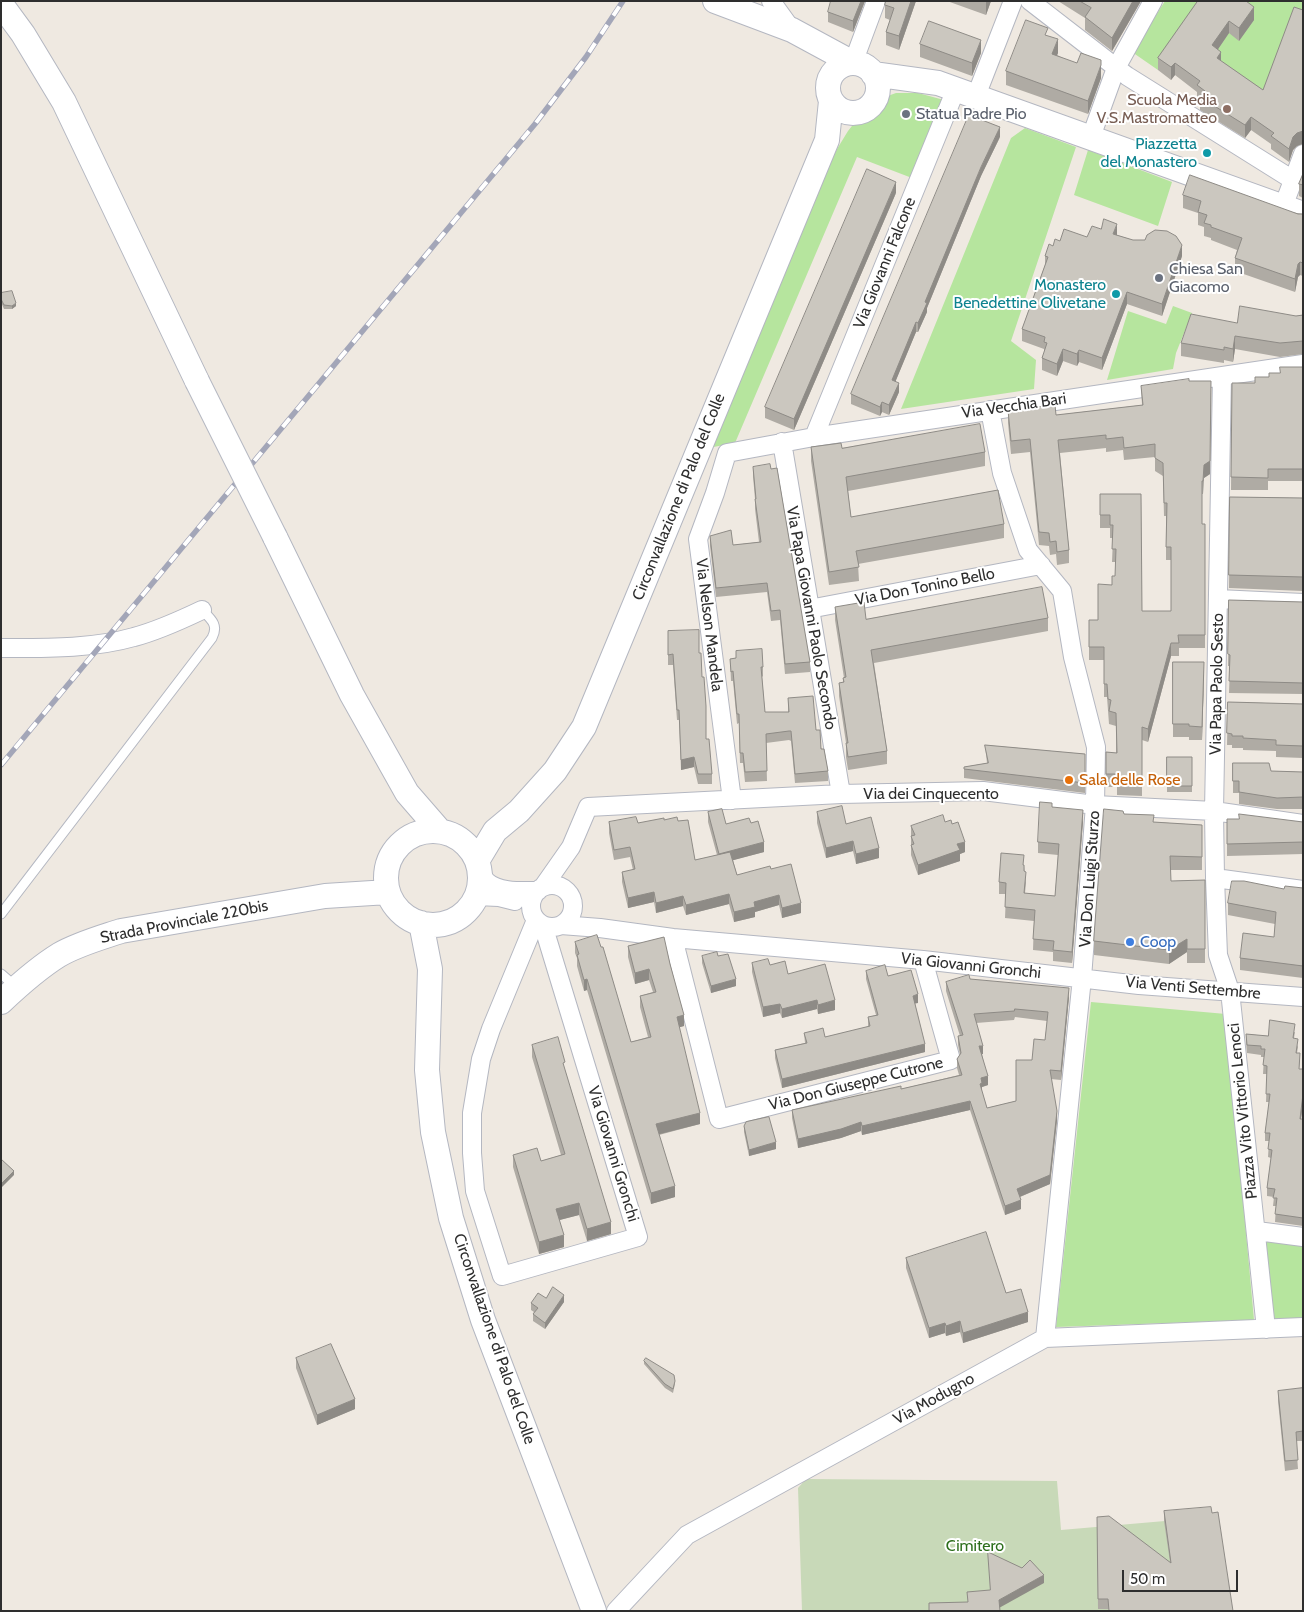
<!DOCTYPE html>
<html>
<head>
<meta charset="utf-8">
<style>
	body { margin:0 }
	#map { position:relative; width:1304px; height:1612px; overflow:hidden; background:#efe9e1; font-family:Cabin,sans-serif }
	canvas { display:block }
	.frame { position:absolute; inset:0; border:2px solid #2e2e2e; pointer-events:none }
	.scale { position:absolute; left:1122px; top:1570px; width:116px; height:22px; box-sizing:border-box; border:2px solid #2e2e2e; border-top:0; padding-left:6px; font-size:15px; line-height:18px; white-space:nowrap; color:#2e2e2e; -webkit-text-stroke:4px #fff; paint-order:stroke }
</style>
</head>
<body>
<div id="map">
<canvas width="1304" height="1612"></canvas>
<div class="frame"></div>
<div class="scale">50 m</div>
</div>
<script>
const context = document.querySelector('canvas').getContext('2d');
context.lineJoin = 'round';
function fill(path, color) { context.fillStyle = color; context.fill(path, 'evenodd'); }
function strokePath(path, color, width, dash) { context.strokeStyle = color; context.lineWidth = width; context.lineCap = dash ? 'butt' : 'round'; context.setLineDash(dash || []); context.stroke(path); }
function label(font, color, halo, rows, align = 'center') {
  context.font = font + ' Cabin,sans-serif'; context.lineWidth = 4; context.setLineDash([]); context.textBaseline = 'middle'; context.strokeStyle = halo; context.fillStyle = color; for (const [text, x, y, turn = 0] of rows) {
    context.save(); context.translate(x, y); context.rotate((+turn || 0) * Math.PI / 180); context.textAlign = isNaN(turn) ? turn : align; if (halo) context.strokeText(text, 0, 0); context.fillText(text, 0, 0); context.restore();
  }
}
fill(new Path2D(`
	M1165 1H1207L1158 70 1132 52Z
	M1228 1H1303V23L1282 128 1212 58Z
	M896 93H918L944 100 912 178 857 157 735 443 708 448 811 200 837 149 848 131 863 112 882 98Z
	M1025 128 1076 147 1011 341 1036 360 1034 389 901 409 1011 138Z
	M1088 150 1172 182 1158 226 1074 195Z
	M1173 306 1192 313 1176 353 1173 369 1107 380 1128 311 1166 324Z
	M1091 1002 1226 1014 1254 1320 1056 1327Z
	M1262 1236 1303 1241V1319L1271 1321Z`), '#b6e59e');
fill(new Path2D(`
	M806 1479 1057 1481 1061 1530 1211 1517 1232 1611H802L798 1488Z`), '#c8d9b8');
const lane = new Path2D(`
	M1 914 212 638C219 625 211 619 202 610
	M1 974 16 987`);
const street = new Path2D(`
	M771 1 792 30
	M1030 1 1127 76 1293 180
	M853 63 876 1
	M976 96 1013 1
	M1091 137 1116 68 1153 1
	M1283 207 1303 154
	M1222 376 1214 811 1215 878 1218 955 1230 991 1266 1329
	M990 410 1002 473 1028 550 1062 591 1073 657 1096 747 1095 805 1082 978 1045 1338
	M814 437 956 89
	M782 442 841 794
	M1218 599 1303 603
	M809 609 1041 565
	M1 648C45 648 92 649 134 637 157 631 181 620 202 610
	M732 800 698 539 715 493 727 453 814 437 1303 364
	M479 871C481 874 484 878 486 881 499 893 522 891 538 891
	M1215 878 1303 890
	M531 906a21 21 0 1 1 42 0a21 21 0 1 1-42 0Z
	M543 887 571 847 588 807 841 794 983 791 1095 805 1214 811 1303 824
	M476 896 499 897 515 901
	M536 920 491 1029 481 1059 472 1113V1153L475 1191 502 1276 638 1237 543 925
	M561 925 600 928 673 938 923 960 1139 985 1303 997
	M673 938 719 1119 951 1060 923 960
	M1257 1231 1303 1237
	M616 1611 687 1535 1045 1338 1303 1327`);
const secondary = new Path2D(`
	M715 1 792 30 853 63
	M1 4 23 34 64 102 197 381
	M828 88a25 25 0 1 1 50 0a25 25 0 1 1-50 0Z
	M873 74 938 83 1303 214
	M275 537 352 695 407 793 440 831
	M386 878a47 47 0 1 1 94 0a47 47 0 1 1-94 0Z
	M477 861 495 831 519 811 555 771 584 727 827 140 831 101
	M421 923 430 969 427 1070 433 1132 451 1218 483 1320 594 1611
	M1 1002C19 985 38 968 59 955 78 944 100 938 121 931L325 896 388 892`);
strokePath(lane, '#b4b7c1', 11);
strokePath(street, '#b4b7c1', 20);
strokePath(secondary, '#b4b7c1', 26);
strokePath(lane, '#fff', 9);
strokePath(street, '#fff', 18);
strokePath(secondary, '#fff', 24);
const rail = new Path2D(`
	M1 765 535 124 586 57 623 1`);
strokePath(rail, '#a3a6b8', 5.5);
strokePath(rail, '#fff', 4, [11]);
const secondaryBridge = new Path2D(`
	M197 381 275 537`);
strokePath(secondaryBridge, '#b4b7c1', 26, []);
strokePath(secondaryBridge, '#fff', 24);
fill(new Path2D(`
	M865 1 853 32 828 22V12Z
	M916 1 899 50 886 45V32L890 20 885 18V5Z
	M947 1H991L986 15Z
	M1058 1H1141L1112 51 1085 30V18Z
	M1198 1 1254 20 1239 41 1229 33 1218 49 1221 61 1263 90 1303 10V144L1297 146 1293 150 1289 162 1271 149V144L1251 130 1245 138 1200 110V100L1197 97V92L1175 75 1171 80 1158 70V58Z
	M1048 36 1058 53 1057 55 1101 78 1088 114 1006 85V71Z
	M920 44 981 53 972 76 920 57Z
	M1000 137 981 176 927 308V312L918 332H916L895 382 899 392 889 415 882 412 880 416 851 404V394Z
	M1303 174V198L1299 196V184Z
	M896 193 794 430 765 418V407Z
	M1183 195 1303 214V276L1300 275 1298 277 1295 292 1235 271V258L1237 250 1211 240V238L1204 236V227L1198 225V213L1183 208Z
	M1117 235 1182 256 1162 316 1127 304 1102 370 1079 362 1077 366 1063 361 1057 376 1042 370V358L1044 353V349L1022 341V329L1045 265V256L1053 246 1060 241 1087 237Z
	M1 293 16 306 12 309H4L1 302Z
	M1303 315V354L1280 357 1235 349 1233 362 1224 360V363L1181 356V343L1237 323Z
	M1303 367V481H1268V490H1231L1232 383H1255L1269 377Z
	M1141 386 1210 474 1204 478 1203 494H1202V524H1205V648H1179V656H1171L1148 742 1142 740V796L1117 795V787H1106V752L1116 753V726L1109 724 1107 697H1104V660H1089V620H1098L1115 576 1116 562H1112L1113 538H1110V528H1100V494H1141L1142 611H1171V560H1166V516H1164L1163 476 1155 471V457L1124 460 1123 450 1106 452V448L1060 453 1069 550V563L1057 565 1056 554 1050 555 1049 546 1039 545 1030 452 1011 454 1008 423V410L1056 415 1142 405Z
	M811 447 985 452V466L848 491 851 517 1004 524V538L858 564 859 581 829 585 811 461Z
	M753 467 810 662V672L785 674 780 620 771 621 767 592 716 597 710 546V536L733 545 759 542 755 509V499L753 476Z
	M1230 497 1303 498V591L1229 588Z
	M1229 600 1303 602V694L1229 693 1230 666H1228Z
	M835 607 866 619 1048 618V631L874 663 887 751V764L848 770 846 757V743L839 696V683L843 682V678H844L835 620Z
	M668 631 699 653 706 739 712 774V784H698L694 767 681 770 679 720H677L673 665H668Z
	M736 651 763 667V676L762 677 765 712H788V698L816 730 828 771V781L795 783 791 741 789 740 766 743 767 781 745 782 743 763H740L739 723 737 724 733 681H731L730 659 736 658Z
	M1173 662 1204 675 1202 740H1189V737H1173Z
	M1228 702 1303 704V758L1276 757V751L1243 750V748H1232V745H1227Z
	M985 745 1085 754V793L964 778V767L987 763Z
	M1167 757H1192V792H1167Z
	M1233 763 1271 771 1303 772V809H1277L1239 804V793H1233Z
	M1052 807 1083 821 1072 963 1053 961V952L1033 950 1034 921 1005 918 1006 894H999V882L1024 865 1026 883 1025 893 1055 896 1058 855 1038 853V842Z
	M708 812 726 824 751 823 764 852 733 860 737 875 771 869 801 913 782 918 779 905 755 912V917L734 922 729 904 686 915 683 906 656 913 654 902 628 908 622 882V872L633 870 630 857 614 860 609 833V822L638 823 664 820 678 821 695 860 717 855 708 822Z
	M817 812 846 824 879 858 856 864 853 851 826 858 817 823Z
	M1124 814 1154 822 1202 825V870H1170L1171 881 1205 880V963H1187V952L1169 964 1094 955V941Z
	M1227 819 1303 822V854L1227 856Z
	M945 822 952 824 965 852 960 854V861L918 875 911 855V826Z
	M1303 888V978L1240 970V958L1274 937 1275 924 1228 915V903L1284 889Z
	M575 942 631 1042 648 1037 640 1007V996L653 992 649 980 635 984 628 957V946L670 964 684 1026 679 1027 700 1124 659 1135 675 1197 651 1204 587 990 584 991 577 966V958L575 953Z
	M702 956 736 986 711 993 702 963Z
	M752 963 770 965 788 974 835 1010 818 1014 817 1009 782 1018 780 1013 763 1017 752 972Z
	M866 971 888 976 918 1003H915L925 1052 782 1088 775 1058V1050L805 1043 804 1033 825 1037 868 1027V1017L876 1015 866 979Z
	M970 979 1069 997 1061 1080 1051 1079 1057 1120 1050 1184 1020 1197 1021 1209 1005 1215 970 1110 862 1135 861 1131 841 1138 798 1148 792 1118V1110L901 1089 959 1075 957 1068V1059L960 1055 958 1045V1036H960L946 991V982ZM1015 1017 1047 1021 1045 1040 1032 1060 1016 1101 987 1108 982 1092V1087L988 1085 976 1023 1014 1020Z
	M1295 1032 1294 1038 1298 1047 1297 1053 1300 1062 1299 1069H1303V1103L1301 1119H1303V1226L1275 1222 1276 1206H1273L1274 1197 1267 1196V1188L1271 1158 1268 1157 1269 1141H1265V1133L1269 1102H1266L1267 1074H1263L1264 1057H1261V1055L1247 1053 1246 1042V1034L1268 1036Z
	M532 1045 565 1070 611 1234 587 1241 579 1215 559 1220 564 1247 539 1254 513 1167V1155L541 1161 561 1155 532 1057Z
	M744 1126 776 1149 749 1156 744 1132Z
	M906 1258 1006 1293 1028 1322 963 1343 960 1332 946 1336 945 1333 929 1338 906 1268Z
	M564 1302 545 1329 533 1321V1314L534 1312 531 1310V1303Z
	M296 1358 355 1409 317 1425 296 1368Z
	M644 1361 675 1384 673 1393 665 1388 644 1364Z
	M1303 1388V1441H1296L1298 1469 1285 1471 1278 1401V1391Z
	M1164 1511 1233 1611 1098 1609 1097 1517 1170 1562 1164 1521Z`), '#afaba4');
fill(new Path2D(`
	M861 1H865L853 32V21Z
	M911 1H916L899 50V36Z
	M986 1H991L986 15Z
	M1133 1H1141L1112 51V38Z
	M1254 7V20L1239 41V28Z
	M1229 21V33L1212 58V45Z
	M1058 39V53L1052 67V54Z
	M981 40V53L972 76V63Z
	M1221 52V65L1217 58Z
	M1175 63V75L1171 80V67Z
	M1101 65V78L1088 114V101Z
	M1251 117V130L1245 138V125Z
	M1000 127V137L981 176 927 308V312L918 332V323L925 302 981 167Z
	M1302 131V144L1297 146 1293 150 1289 162V149L1293 137 1297 133Z
	M896 182V193L794 430V419Z
	M1117 224V236L1113 234Z
	M1182 245V256L1162 316V304Z
	M1300 262V275L1298 277 1295 292V279L1298 264Z
	M1127 292V304L1102 370V358Z
	M16 303V306L12 309V306Z
	M916 322V332L892 390V380Z
	M1235 336V349L1233 362V349Z
	M1063 349V361L1057 376V364Z
	M1079 350V362L1077 366V354Z
	M1211 381 1210 474 1204 478 1203 494 1204 465Z
	M899 383V392L889 415V405Z
	M882 402V412L880 416V407Z
	M1171 643V656L1148 742V729Z
	M1204 662V675L1202 740V727Z
	M694 757V767L681 770V760Z
	M1083 810V821L1072 963V952Z
	M853 841V851L826 858V848Z
	M764 842V852L719 864V854Z
	M965 842V852L960 854V861L918 875V865L957 844Z
	M879 848V858L856 864V854Z
	M654 892V902L628 908V898Z
	M729 894V904L686 915V905Z
	M779 895V905L755 912V917L734 922V912L754 902Z
	M683 896V906L656 913V903Z
	M801 903V913L782 918V908Z
	M1187 939V952L1169 964V950Z
	M649 969V980L635 984V973Z
	M587 979V990L584 991V980Z
	M736 979V986L711 993V986Z
	M1069 988V997L1061 1080V1071Z
	M918 994V1003L913 1004V996Z
	M817 1000V1009L782 1018V1009Z
	M835 1000V1010L818 1014V1005Z
	M780 1004V1013L763 1017V1007Z
	M684 1015V1026L677 1028V1017Z
	M925 1044V1052L782 1088V1079Z
	M979 1046H983V1054L979 1055Z
	M988 1076V1085L982 1087V1092L980 1084 981 1078Z
	M1303 1094V1103L1300 1127V1119Z
	M970 1101V1110L862 1135V1126Z
	M1057 1111V1120L1050 1184 1017 1198V1189Z
	M700 1113V1124L656 1135V1124Z
	M861 1122V1131L841 1138 798 1148V1139Z
	M776 1142V1149L749 1156V1150Z
	M14 1171V1175L1 1188V1184Z
	M675 1186V1197L651 1204V1193Z
	M1021 1200V1209L1005 1215V1206Z
	M579 1203V1215L556 1221V1209Z
	M611 1222V1234L587 1241V1229Z
	M564 1235V1247L539 1254V1242Z
	M564 1295V1302L545 1329V1323Z
	M1028 1312V1322L963 1343V1333Z
	M960 1321V1332L946 1336V1326Z
	M945 1323V1333L929 1338V1328Z
	M355 1399V1409L317 1425V1415Z
	M1044 1575V1583L999 1608V1600Z`), '#8e8b86');
const building = new Path2D(`
	M831 1H861L853 21 828 12Z
	M886 1H911L899 36 886 32 894 8 885 5Z
	M1080 1H1133L1112 38 1085 17 1091 8Z
	M1198 1H1246L1254 7 1239 28 1229 21 1212 45 1221 52 1217 58 1263 90 1294 7 1303 10V131L1297 133 1293 137 1289 149 1271 136 1274 133 1251 117 1245 125 1200 97 1205 91 1197 85 1200 81 1175 63 1171 67 1158 58Z
	M1026 20 1048 28 1045 35 1058 39 1052 54 1077 63 1081 53 1101 60V65L1088 101 1006 71Z
	M929 21 981 40 972 63 920 44Z
	M969 115 1000 127 981 167 925 302 927 303 918 323 916 322 892 380 899 383 889 405 882 402 880 407 851 394Z
	M867 169 896 182 794 419 765 407Z
	M1303 174V185L1299 184Z
	M1190 175 1298 214H1303V263L1300 262 1298 264 1295 279 1235 258 1242 238 1211 227V225L1204 223 1207 215 1198 212 1201 201 1183 195Z
	M1104 219 1117 224 1113 234 1133 240H1145L1147 235 1155 230 1167 231 1176 236 1182 245 1162 304 1127 292 1102 358 1079 350 1077 354 1063 349 1057 364 1042 358 1047 343 1044 342 1045 337 1022 329 1048 257 1045 256 1049 244 1053 246 1055 239 1060 241 1064 229 1087 237 1092 226 1101 229Z
	M12 291 16 303 12 306 4 305 1 299V293Z
	M1240 306 1296 316 1303 315V341L1280 343 1235 336 1233 349 1224 347V350L1181 343 1191 314 1237 323Z
	M1280 367H1303V469H1268V478L1231 477 1232 383H1255V377H1269V373H1280Z
	M1189 379V381H1211L1210 461 1204 465 1203 481H1202V524H1205V635H1178L1179 643H1171L1148 729 1142 727V783L1117 782V774H1106V752L1117 753 1116 713 1109 711 1111 700 1108 699 1107 684H1104V647H1089V620H1098V584L1112 585V576H1115L1116 549H1112L1113 525H1110V515H1100V494H1141L1142 611H1171V547H1166L1167 503H1164L1163 463 1155 458V444L1124 448 1123 437 1106 439V435L1058 440 1069 550 1057 552 1056 541 1050 542 1049 533 1039 532 1030 439 1011 441 1008 410 1055 405 1056 415 1143 405 1141 386Z
	M980 424 985 452 846 477 851 517 998 490 1004 524 856 551 859 567 829 572 811 447 841 443 842 448Z
	M770 464 771 469 777 468 810 662 785 664 780 610 771 611 767 583 716 588 710 536 731 530 733 545 761 542 755 499H756L753 467Z
	M1230 497 1303 498V577L1229 575Z
	M1042 587 1048 618 871 650 887 751 848 757 846 743H848L839 683 844 682 843 678 846 677 835 607 864 602 866 619Z
	M1229 600 1303 602V683L1229 681 1230 655 1228 654Z
	M699 630V653H701L702 677H704L706 706V739H709L712 774H698L694 757 681 760 679 710H677L673 654 668 655V631Z
	M762 649 763 667H761L765 712H789L788 698 813 696 816 730H820L821 749H824L828 771 795 774 791 731H789L766 734 767 771 745 772 743 753H740L739 714H737L733 671 731 672 730 659 736 658V651Z
	M1173 662H1204L1202 727 1189 726V724H1173Z
	M1228 702 1303 704V746L1276 745V740L1243 738V736H1232V734L1227 733Z
	M985 745 1085 754V783L964 769V767L988 763Z
	M1167 757H1192V786H1167Z
	M1233 763H1269L1271 771 1303 772V797L1277 798 1239 792V781H1233Z
	M1040 802 1052 803V807L1083 810 1072 952 1053 950 1054 941 1033 939 1035 910 1005 907 1006 883 999 882 1001 853 1024 855 1023 865H1024V871L1026 872 1024 893 1055 896 1059 844 1038 842Z
	M842 806 846 824 871 817 879 848 856 854 853 841 826 848 817 812Z
	M722 809 726 824 749 818 751 823 758 821 764 842 719 854 708 812Z
	M1104 809 1123 811 1124 814 1154 815 1153 822 1202 825V857L1170 856 1171 881 1205 880V949H1187V939L1169 950 1094 941Z
	M1239 814 1303 822V842L1227 844V819H1239Z
	M943 815 945 822 951 820 952 824 958 822 965 842 957 844 960 850 918 865 911 845 914 844 911 836 915 835 911 826Z
	M636 817 638 823 664 818V820L677 817 678 821 688 820 695 860 730 852 737 875 770 866 771 869 791 864 801 903 782 908 779 895 754 902 755 907 734 912 729 894 686 905 683 896 656 903 654 892 628 898 622 872 635 869 630 847 614 850 609 822Z
	M1232 881H1244L1284 889 1285 886 1303 888V966L1240 958 1243 933 1274 937 1276 912 1228 903Z
	M597 935 601 947H603L631 1042 651 1037 640 996 656 992 649 969 635 973 628 946 664 937 670 964 684 1015 677 1017 700 1113 656 1124 675 1186 651 1193 587 979 584 980 577 955 579 954 575 942Z
	M717 952 718 956 728 954 736 979 711 986 702 956Z
	M768 959 770 965 785 961 788 974 825 964 835 1000 818 1005 817 1000 782 1009 780 1004 763 1007 752 963Z
	M885 965 888 976 911 970 918 994 913 996 925 1044 782 1079 775 1050 807 1043 804 1033 816 1030 823 1028 825 1037 870 1026 868 1017 878 1015 866 971Z
	M969 975 970 979 1069 988 1061 1071 1050 1070 1057 1111 1050 1175 1017 1189 1021 1200 1005 1206 970 1101 862 1126 861 1122 841 1129 798 1139 792 1110 901 1086V1089L962 1075 957 1059 961 1053 958 1036 963 1035 946 982ZM1015 1009 1048 1012 1045 1040 1034 1039 1032 1060H1016V1101L987 1108 980 1084 982 1083 981 1078 988 1076 979 1046H983L974 1014 1014 1011Z
	M1270 1020 1295 1024 1293 1038 1298 1039 1296 1053H1300L1299 1069H1303V1094L1300 1119H1303V1218L1275 1214 1277 1198H1273L1275 1189 1267 1188 1272 1150 1268 1149 1270 1133H1265L1270 1094H1266L1267 1066 1263 1065 1265 1049H1261V1046L1247 1045 1246 1034 1268 1036Z
	M558 1037 565 1062 563 1063 611 1222 587 1229 579 1203 556 1209 564 1235 539 1242 513 1155 537 1148 541 1161 565 1154 532 1045Z
	M769 1117 776 1142 749 1150 744 1126 746 1122Z
	M1 1159 14 1171 1 1184Z
	M986 1232 1006 1293 1021 1289 1028 1312 963 1333 960 1321 946 1326 945 1323 929 1328 906 1258Z
	M553 1287 564 1295 545 1323 533 1314 538 1308 531 1303 538 1293 546 1298Z
	M331 1344 355 1399 317 1415 296 1358Z
	M646 1358 674 1375 675 1381 673 1389 665 1384 644 1361Z
	M1303 1388V1431L1296 1432 1298 1460 1285 1461 1278 1391Z
	M1211 1507 1212 1513 1218 1512 1233 1611H1109L1108 1599H1098L1097 1517 1109 1516 1171 1563 1164 1511Z
	M988 1552 1022 1568 1030 1560 1044 1575 999 1600 1000 1611H929V1603L968 1602 967 1592 990 1590Z`);
fill(building, '#cbc7bf');
strokePath(building, '#8e8b86', 1);
for (const [x, y, r, color] of [
	[1227,109,5,"#8d6e63"],
	[906,114,5,"#6b7280"],
	[1207,153,5,"#0f9aa8"],
	[1159,278,5,"#6b7280"],
	[1116,294,5,"#0f9aa8"],
	[1069,780,5,"#e8710a"],
	[1130,942,5,"#3f7fe0"]
]) { const dot = new Path2D(); dot.arc(x, y, r, 0, 2 * Math.PI); context.fillStyle = color; context.fill(dot); strokePath(dot, '#fff', 2); }
label('16px', '#785e54', '#fff', [
	["Scuola Media",1217,100],
	["V.S.Mastromatteo",1217,118]
], 'right');
label('16px', '#5b616d', '#fff', [
	["Statua Padre Pio",916,114],
	["Chiesa San",1169,269],
	["Giacomo",1169,287]
], 'left');
label('16px', '#0d838f', '#fff', [
	["Piazzetta",1197,144],
	["del Monastero",1197,162],
	["Monastero",1106,285],
	["Benedettine Olivetane",1106,303]
], 'right');
label('16px', '#2e2e2e', '#fff', [
	["Via Giovanni Falcone",885,263,-68],
	["Via Vecchia Bari",1014,406,-8],
	["Circonvallazione di Palo del Colle",679,497,-68],
	["Via Don Tonino Bello",925,587,-11],
	["Via Papa Giovanni Paolo Secondo",811,618,80],
	["Via Nelson Mandela",709,625,83],
	["Via Papa Paolo Sesto",1217,684,-89],
	["Via dei Cinquecento",931,794],
	["Via Don Luigi Sturzo",1090,879,-86],
	["Strada Provinciale 220bis",184,922,-11],
	["Via Giovanni Gronchi",971,966,6],
	["Via Venti Settembre",1193,988,5],
	["Via Don Giuseppe Cutrone",856,1084,-14],
	["Piazza Vito Vittorio Lenoci",1243,1111,-96],
	["Via Giovanni Gronchi",613,1154,73],
	["Circonvallazione di Palo del Colle",494,1339,71],
	["Via Modugno",934,1399,-29]
]);
label('16px', '#c56008', '#fff', [
	["Sala delle Rose",1079,780]
], 'left');
label('16px', '#366cbe', '#fff', [
	["Coop",1140,942]
], 'left');
label('16px', '#2c6e1b', '#fff', [
	["Cimitero",975,1546]
]);
</script>
</body>
</html>
